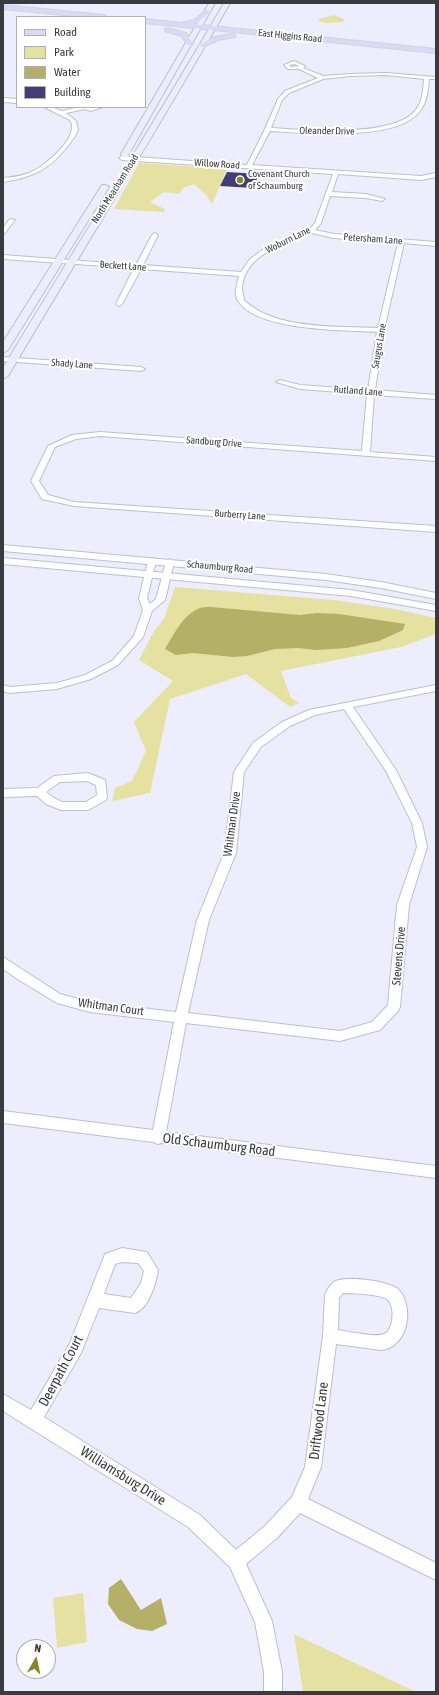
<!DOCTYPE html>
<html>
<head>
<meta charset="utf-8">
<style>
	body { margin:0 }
	#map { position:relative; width:439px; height:1695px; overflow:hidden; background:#ededfe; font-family:"Asap Condensed",sans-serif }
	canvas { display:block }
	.frame { position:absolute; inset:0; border:4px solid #3a3a41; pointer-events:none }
	.legend { position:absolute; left:16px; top:16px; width:130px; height:92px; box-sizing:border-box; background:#fff; border:1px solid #b0b0b3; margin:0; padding:5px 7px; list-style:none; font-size:12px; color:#3a3a41 }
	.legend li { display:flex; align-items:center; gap:8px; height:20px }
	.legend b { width:20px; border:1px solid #b0b0b3 }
	.north { position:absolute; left:16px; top:1639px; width:40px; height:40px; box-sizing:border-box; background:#fff; border:1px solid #b0b0b3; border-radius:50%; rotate:9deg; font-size:11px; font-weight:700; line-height:16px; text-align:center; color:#3a3a41 }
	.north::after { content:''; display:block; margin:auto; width:14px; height:18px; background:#8a832b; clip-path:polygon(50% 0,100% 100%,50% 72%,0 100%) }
</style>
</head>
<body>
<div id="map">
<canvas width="439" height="1695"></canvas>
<div class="frame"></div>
<ul class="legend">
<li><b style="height:5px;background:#dad9fa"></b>Road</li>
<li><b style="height:11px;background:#e5e1a1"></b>Park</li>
<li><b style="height:11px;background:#b5b067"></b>Water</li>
<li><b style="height:11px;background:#443c76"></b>Building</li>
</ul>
<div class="north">N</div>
</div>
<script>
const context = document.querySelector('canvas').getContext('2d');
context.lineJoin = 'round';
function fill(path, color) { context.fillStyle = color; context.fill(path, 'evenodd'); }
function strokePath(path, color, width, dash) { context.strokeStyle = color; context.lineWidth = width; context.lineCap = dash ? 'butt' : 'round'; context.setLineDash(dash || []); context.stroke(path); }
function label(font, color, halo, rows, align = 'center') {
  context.font = font + ' "Asap Condensed",sans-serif'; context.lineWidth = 4; context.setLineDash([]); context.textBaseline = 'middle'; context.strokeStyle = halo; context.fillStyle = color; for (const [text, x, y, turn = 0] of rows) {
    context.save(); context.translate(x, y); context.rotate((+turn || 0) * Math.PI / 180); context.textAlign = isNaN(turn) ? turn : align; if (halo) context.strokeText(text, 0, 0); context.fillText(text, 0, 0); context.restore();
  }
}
fill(new Path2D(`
	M334 15 344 19 343 22 326 23 318 21 319 19Z
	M139 163 227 169 212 204 207 196 194 184 183 188 179 194 164 192 150 202 165 209 164 212 114 209Z
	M175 587 334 600 395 609 436 618V634L401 647 281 671 291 698 299 703 290 707 246 674 170 699 150 793 112 801 115 788 132 781 146 751 134 722 173 681 139 660 154 631 164 619Z
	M83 1593 87 1642 57 1648 53 1598Z
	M294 1634 416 1692H303Z`), '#e5e1a1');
fill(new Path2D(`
	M211 607 300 615 317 613 339 614 405 624 403 630 379 641 347 648 316 650 298 648 275 649 247 656 233 657 193 653 176 655 165 649C173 636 183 615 198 609 201 607 207 607 211 607Z
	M121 1579 141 1610 161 1598 167 1624 152 1631 137 1629 119 1620 108 1604 109 1588Z`), '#b5b067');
fill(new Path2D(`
	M227 172 259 174 253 188 220 186Z`), '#443c76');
const minor = new Path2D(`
	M294 61 305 66 303 68 323 76 350 74 386 73 436 77V79H429C428 90 427 102 420 111 398 142 304 133 270 131L252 165 421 176 436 173V177L421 180 338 174 332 192 366 194 385 199 382 201 366 198 330 196 321 223 315 230 334 234 436 242V246L404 243 384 330 375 390 436 395V399L374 395 370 452 436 457V461L100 436 76 439 55 447 39 481 48 495 74 502 436 526V532L74 506 42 499 31 481 48 446 72 435 100 432 362 451 367 394 300 389 276 382 280 380 300 385 368 390 377 332C345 330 258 331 239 302 233 295 237 284 239 276L141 269 122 304 119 306 116 304 134 268 3 259V255L136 265 152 235 155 233 158 235 143 265 241 272 250 259 265 248 309 230 315 223 333 174 122 160 119 158 122 156 247 165 265 129 278 99 285 91 318 78 299 69H288L284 65ZM294 64 300 66 291 67 289 65ZM386 75 424 79C423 89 423 102 415 111 392 138 304 130 271 128L282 100 289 93 323 79 350 76ZM312 233 334 238 398 243 378 328C338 326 274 330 244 300 244 297 242 292 242 288 244 254 286 243 312 233Z
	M3 98 17 99V103L3 102Z
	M44 107H51L62 111 79 107H103L91 111 85 109 66 113 76 121 78 130C75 137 71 142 66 148 49 170 30 178 3 182V178C13 177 24 176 33 171 46 165 81 136 70 120Z
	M10 219 15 220 5 233 3 234V228Z
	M3 357 141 367 145 369 141 371 3 361Z
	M152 558 156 561 147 598 150 604 156 599 166 562 170 559 174 562 165 600 152 611 143 637 118 665 91 679 57 689 9 693 3 691V685L10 687 57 683 85 675 112 661 134 636 143 610 139 598 148 561Z
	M436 685V691L353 707 396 770 422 823 427 847 409 905 400 1007 398 1011 380 1030 340 1041 186 1023 166 1132 436 1166V1178L161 1143 158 1144 153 1142 3 1123V1111L153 1130 174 1022 90 1012 57 1003 19 980 3 969V957L60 994 90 1002 176 1012 197 920 224 853 234 772 253 743 282 722 309 710ZM344 709 386 771 412 823 417 847 397 905 388 1005 372 1022 340 1031 188 1013 209 920 236 853 244 772 261 747 290 726 315 715Z
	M88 773 105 780 107 797 106 800 88 810H61L46 804 37 796 3 797V789L37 788 54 776ZM87 781 96 785 97 795 86 802H62L54 798 46 792 60 782Z
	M122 1248 147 1252 158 1270C156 1283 149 1308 135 1313L99 1308 81 1353 44 1417 200 1515 236 1550 265 1526 292 1497 305 1467 323 1336 325 1295C327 1290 331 1283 336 1281 348 1276 391 1281 399 1290 415 1309 407 1348 381 1350L336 1344 321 1467 308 1499 436 1563V1580L300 1513 277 1538 246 1564 272 1621 282 1672V1692H264V1672L255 1622 230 1567 188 1527 3 1411V1394L31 1410 70 1343 105 1254ZM122 1262 138 1263 144 1271 141 1283 131 1298 104 1294 115 1264ZM343 1293C351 1293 383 1294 388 1300 393 1305 393 1315 392 1321 391 1326 389 1332 384 1334 376 1338 347 1331 338 1330L339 1298Z`);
const tertiary = new Path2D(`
	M3 545 326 574 381 582 436 593V599L381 588 326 580 3 551Z
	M3 558 351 590 436 605V611L351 596 3 564Z`);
const secondary = new Path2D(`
	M209 3H215L129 154 128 156H122L121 154Z
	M224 3H230C158 129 82 251 8 376L3 379V368C76 246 153 126 224 3Z
	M102 185H105L109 187 8 350 3 353V342Z`);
const primary = new Path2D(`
	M3 5 104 15 107 17H84L3 9Z
	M207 10 210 12 209 13 198 22 192 24 436 49V53L145 23V19L181 23 194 20Z
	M167 28 186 33 193 44 191 45H187L182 36 165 31V29Z
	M233 34 236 36 235 37 218 40 203 47 199 45 214 37Z`);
strokePath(minor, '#bfbecf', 2);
strokePath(tertiary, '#bfbecf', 2);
strokePath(secondary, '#bfbecf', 2);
strokePath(primary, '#d4d4d5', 2);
fill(minor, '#fff');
fill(tertiary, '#fff');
fill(secondary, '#edecfc');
fill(primary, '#dad9fa');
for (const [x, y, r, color] of [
	[240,180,4,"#8a832b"]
]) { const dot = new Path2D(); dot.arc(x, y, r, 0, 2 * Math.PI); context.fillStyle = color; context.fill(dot); strokePath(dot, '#fff', 1.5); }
label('10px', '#3a3a41', '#fff', [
	["East Higgins Road",290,36,6],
	["Oleander Drive",327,131,1],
	["Willow Road",217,164,4],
	["North Meacham Road",115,189,-58],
	["Petersham Lane",373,239,4],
	["Woburn Lane",288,240,-26],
	["Beckett Lane",123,266,4],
	["Saugus Lane",379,346,-80],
	["Shady Lane",72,364,4],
	["Rutland Lane",358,391,4],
	["Sandburg Drive",214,442,4],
	["Burberry Lane",240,515,4],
	["Schaumburg Road",220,567,5]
]);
label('10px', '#3a3a41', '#fff', [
	["Covenant Church",248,174],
	["of Schaumburg",248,186]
], 'left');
label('12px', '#3a3a41', '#fff', [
	["Whitman Drive",232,824,-82],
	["Stevens Drive",399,956,-85],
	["Whitman Court",111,1007,8]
]);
label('14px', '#3a3a41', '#fff', [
	["Old Schaumburg Road",219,1145,7],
	["Deerpath Court",61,1371,-62],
	["Driftwood Lane",319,1421,-83],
	["Williamsburg Drive",123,1476,32]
]);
</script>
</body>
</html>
